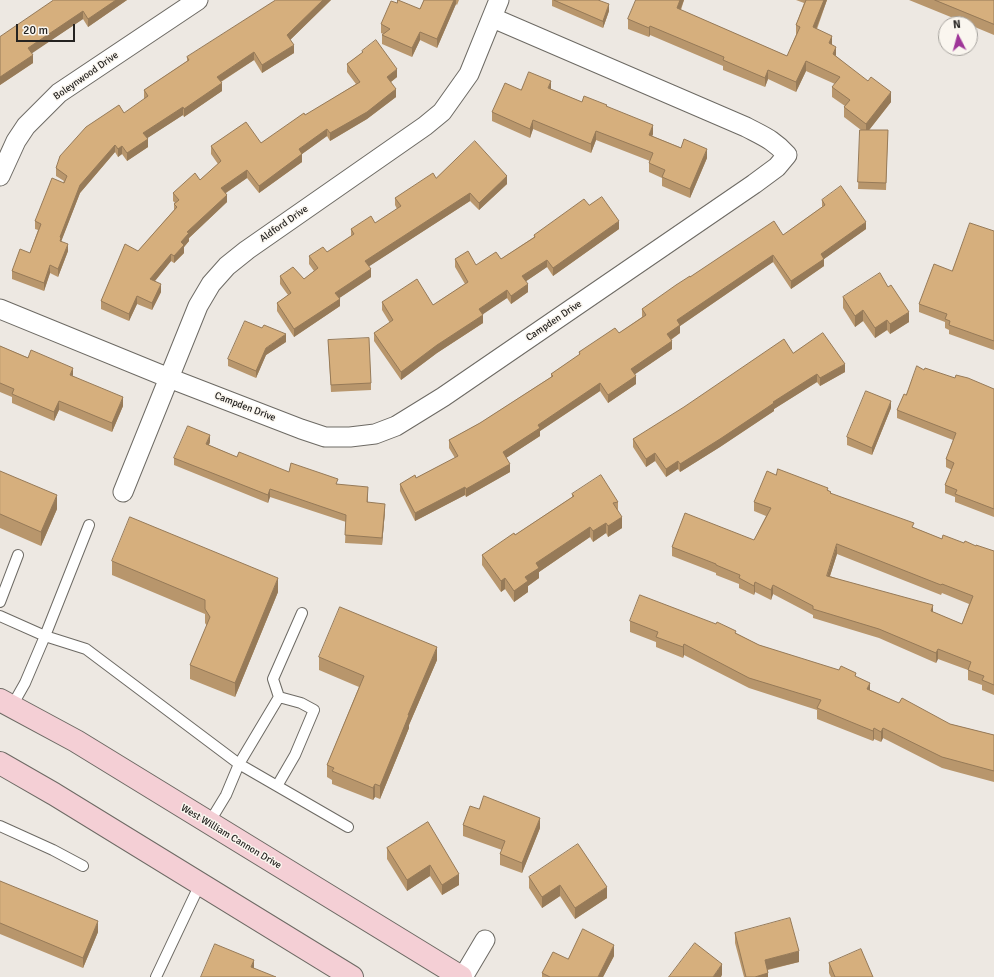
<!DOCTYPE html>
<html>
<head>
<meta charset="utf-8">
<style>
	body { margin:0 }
	#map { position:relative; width:994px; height:977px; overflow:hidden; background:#ede8e2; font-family:Signika,sans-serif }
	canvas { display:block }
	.north { position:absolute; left:938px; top:16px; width:40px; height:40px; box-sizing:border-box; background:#faf6ef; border:1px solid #a5a29d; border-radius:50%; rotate:354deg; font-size:11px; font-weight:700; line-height:16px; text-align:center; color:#252321 }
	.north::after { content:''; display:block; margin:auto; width:14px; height:18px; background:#9f3698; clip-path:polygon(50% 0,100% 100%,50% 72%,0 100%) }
	.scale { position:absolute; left:16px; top:24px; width:59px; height:18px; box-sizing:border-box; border:2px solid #252321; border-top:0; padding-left:5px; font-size:12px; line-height:14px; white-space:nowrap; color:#252321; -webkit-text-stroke:3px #faf6ef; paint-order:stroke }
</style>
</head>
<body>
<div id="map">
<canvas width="994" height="977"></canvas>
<div class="north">N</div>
<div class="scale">20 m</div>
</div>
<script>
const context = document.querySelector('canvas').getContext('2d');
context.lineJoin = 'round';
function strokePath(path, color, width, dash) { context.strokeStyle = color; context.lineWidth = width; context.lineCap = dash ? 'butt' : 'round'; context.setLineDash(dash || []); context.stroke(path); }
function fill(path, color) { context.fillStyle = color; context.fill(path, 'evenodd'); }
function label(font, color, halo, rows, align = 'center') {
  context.font = font + ' Signika,sans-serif'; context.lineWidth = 3; context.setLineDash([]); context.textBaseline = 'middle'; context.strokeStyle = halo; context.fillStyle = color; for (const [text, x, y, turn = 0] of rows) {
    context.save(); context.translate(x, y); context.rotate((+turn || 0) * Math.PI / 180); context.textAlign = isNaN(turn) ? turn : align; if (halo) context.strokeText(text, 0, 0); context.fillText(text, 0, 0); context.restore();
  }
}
const lane = new Path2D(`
	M89 525 45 636 86 649 239 764 226 795 209 823
	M0 602 18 555
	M0 616 45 636 25 683 12 706
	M279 697 273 679 302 613
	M277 786 295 755 314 710 301 703 279 697 239 764 348 827
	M0 826 53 850 83 866
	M156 977 200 884`);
const street = new Path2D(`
	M0 176 16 141 26 126 59 93 198 0
	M0 309 169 378 301 429 325 437H350L375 434 396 426 443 397 754 184 777 167 787 155C774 140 763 136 746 127L493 18
	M123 492 198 306 211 284 227 266 247 250 425 126 442 112 469 74 499 0
	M463 977 485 940`);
const secondary = new Path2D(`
	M0 700 76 741 461 977
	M0 763 54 794 352 977`);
strokePath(lane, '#6d6a64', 12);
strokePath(street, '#6d6a64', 21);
strokePath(secondary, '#6d6a64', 24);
strokePath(lane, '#fff', 10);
strokePath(street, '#fff', 19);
strokePath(secondary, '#f4cfd5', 22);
fill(new Path2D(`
	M54 0H127L88 27 83 19 31 53 33 63 0 85V37Z
	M276 0H331L290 40 294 53 262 73 254 60 221 82 222 91 184 117 183 115 147 138 148 147 127 161 122 154 118 157 115 152 80 193 61 241 68 251 58 277 50 273 44 291 12 279V271L30 253 38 230 35 229V221L64 181 56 176V168L145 99 144 98V90L187 61V57Z
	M424 0H459L457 5 456 4 437 48 420 40 412 57 382 44V35L383 34 381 33V24L397 3 420 9Z
	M552 0H598L609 11 603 28 552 6Z
	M636 0H684L681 10 787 56 796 35V25L804 3 796 0H827L817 29 832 45 836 56 891 102 869 130H888L886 190 858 189 860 130H861L844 117V107L845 106 832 97V87L835 84 806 71 796 92 768 79 765 87 723 70V66L650 35 649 37 628 29V19Z
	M909 0H994V35L970 25V24H968Z
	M362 51 397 77 391 82 396 97 367 119 330 141 327 136 302 154V162L259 193 247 178 226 193 227 202 189 238V241L184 247V253L174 263 171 261 155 281 161 292 152 310 137 304 129 321 101 309V301L138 251 174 210V204L175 203 173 201V193L200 180 218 164 211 154V146L261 143 356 84 347 72V64L362 53Z
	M551 89 582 102 607 107 653 134 652 136 707 158 690 198 662 186V178L649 172V163L650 161 596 140 591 153 533 129 530 138 492 121V112L521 90Z
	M436 178 507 184 479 210 470 201 369 266 371 277 339 298 340 306 294 337 277 311V303L288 295 280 284V276L304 279 314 271 309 264V256L327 252 351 236V229L375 223 397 209 395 205V198Z
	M822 200 866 229 824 259V266L791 289 773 262 680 326V333L671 340 672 349 635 374 636 384 608 403 600 391 540 431V436L506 458 510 472 466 497 465 495 415 521 400 491V484L416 478 455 458 449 448V440L480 423 551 377V374L579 355V352L619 333 642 317V309L690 277 783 235 822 207Z
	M589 205 619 229 553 276 547 267 526 281 528 292 511 304 507 298 482 314 483 323 437 353 401 380 374 341V333L390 323 382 310V302L433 305 465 284 455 267V259L476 265 501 259 534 237V235Z
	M994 231V350L949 334V330L945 328V322L919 312V304L952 271Z
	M888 287 909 322 890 334 887 330 875 338 863 321 855 327 843 308V297Z
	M328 340 371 383V390L331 392Z
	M286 342 266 355 256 378 228 366V359Z
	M0 346 73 376 123 406 112 432 59 410 54 421 12 403V397L0 392Z
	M793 353 845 372 820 386 817 382 774 409V411L720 447 680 472 678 469 666 477 655 461 646 467 633 447V439Z
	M924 370 994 389V517L955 502V497L945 493V485L952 470 946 467V459L953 440 897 418V410L906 395Z
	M891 408 872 455 847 445V437Z
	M210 442 209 445 237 457 289 472 338 484 368 494V502L385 511 382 545 345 543 346 522 270 497 268 503 174 465V458Z
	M0 471 57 509 41 546 0 528Z
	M776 475 828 490 831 494 942 539 964 543 994 551V695L982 690V685L968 680V670L938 659 936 663 879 638 813 618V615L773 594 771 600 755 592 754 595 739 588V584L716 575V573L672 556V547L754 540 766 516 754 511V502ZM837 554 941 595 942 593 969 604 962 624 933 612 830 576Z
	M572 494 618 502V511L622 528 608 537 606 533 593 542 590 537 539 572V578L528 586V592L514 602 505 589 501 592 482 565V555L515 535 572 497Z
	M112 561 278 592 235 697 190 679V665L207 626 205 623V614L112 575Z
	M630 621 736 633 759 645 856 677 870 690 899 703 950 724 994 735V782L942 768 883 738 881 742 874 739 873 741 817 719V710L749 688 684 655 683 658 656 647V642L630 632Z
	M319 657 437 660 409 725V728L380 799 375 797 373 800 332 784V780L327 777V765L359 687 319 670Z
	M479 809 540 828 522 873 500 865V854L502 850 463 836V825Z
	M428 822 459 885 442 895 430 876 407 891 387 859V848Z
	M529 877 607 898 575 919 560 896 542 908 529 888Z
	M0 881 98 932 83 968 0 934Z
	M735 933 799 962 768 970V977H744L735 943Z
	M614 956 603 977H542V973L568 959Z
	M829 963 873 977H831L829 973Z`), '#b8966c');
fill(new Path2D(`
	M116 0H127L88 27V19Z
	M323 0H331L287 43V35Z
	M454 0H456V4L437 48V39Z
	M680 0H684L677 18V8Z
	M824 0H827L813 37V27Z
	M609 4V11L603 28V21Z
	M83 11V19L28 56V48Z
	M650 26V35L649 37V28Z
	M420 32V40L412 57V48Z
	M832 36V46L829 43Z
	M294 45V53L262 73V65Z
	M836 47V56L833 54Z
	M254 52V60L217 84V77Z
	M33 55V63L0 85V77Z
	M806 61V71L796 92V82Z
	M397 69V77L387 85V77Z
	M768 70V79L765 87V78Z
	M551 81V90L548 88Z
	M222 83V91L184 117V109Z
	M396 89V97L367 119 330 141V133Z
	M891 92V102L866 134V124Z
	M183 107V115L143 141V133Z
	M533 120V129L530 138V129Z
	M653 125V134L649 144V135Z
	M327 129V136L302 154V162L259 193V186L299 149Z
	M596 131V140L591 153V144Z
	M148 139V147L127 161V153Z
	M115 145V152L80 193 61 242V246L60 237 80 185Z
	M122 146V154L118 157V149Z
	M707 149V158L690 198V189Z
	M247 170V178L221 196V188Z
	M507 176V184L479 210V203Z
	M470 193V201L365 269V261Z
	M227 195V202L189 238V241L184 247V253L174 263V256L181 242 187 232Z
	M619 221V229L553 276V268Z
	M866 222V229L824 259V266L791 289V281L821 254Z
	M68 244V251L58 277V269Z
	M171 254V261L150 287V279Z
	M773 255V262L680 326V333L667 342V334L677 320Z
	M547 260V267L522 284V276Z
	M50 265V273L44 291V283Z
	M371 269V277L335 301V293Z
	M161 284V292L152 310V303Z
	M528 284V292L511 304V296Z
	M507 290V298L479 317V309Z
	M137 296V304L129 321V314Z
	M340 299V306L294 337V329Z
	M863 310V321L855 327V316Z
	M909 312V322L890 334V324Z
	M483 315V323L437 353 401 380V372L437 345Z
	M887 320V330L875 338V328Z
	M286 334V342L266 355 256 378V371L266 348Z
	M672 341V349L631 377V369Z
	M845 364V372L820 386V378Z
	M73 368V376L70 375Z
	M817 374V382L774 409V411L720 447 680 472V464L773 402Z
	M636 376V384L608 403V395Z
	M600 383V391L540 431V436L503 460V452L538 425Z
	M123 397V406L112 432V423Z
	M59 401V410L54 421V412Z
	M891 401V408L872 455V448Z
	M210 435V442L206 451V444Z
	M655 453V461L646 467V459Z
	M678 461V469L666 477V469Z
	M510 464V472L466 497V489Z
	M465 487V495L415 521V513Z
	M270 489V497L268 503V495Z
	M57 495V509L41 546V532Z
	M385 504V511L382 545V538Z
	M622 517V528L608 537V526Z
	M606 523V533L593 542V531Z
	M590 527V537L539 572V578L528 586V592L514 602V591L536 563Z
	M837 544V554L827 585V576Z
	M278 578V592L235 697V683Z
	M505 578V589L501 592V581Z
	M755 582V592L754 595V586Z
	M773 585V594L771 600V590Z
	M933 605V615L931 611Z
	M684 644V655L683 658V647Z
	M437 647V660L409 725V728L380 799V786L408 715Z
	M938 649V659L936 663V653Z
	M870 683V693L867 689Z
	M874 728V739L873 741V731Z
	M883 728V738L881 742V732Z
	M375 784V797L373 800V788Z
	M540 818V828L522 873V863Z
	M430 865V876L407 891V880Z
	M459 874V885L442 895V885Z
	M560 885V896L542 908V897Z
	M607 887V898L575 919V908Z
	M98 921V932L83 968V958Z
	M614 945V956L603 977H598Z
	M799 951V962L765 970V960Z
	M254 960V971L251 967Z
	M722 964V975L721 977H713Z
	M768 973V977H755Z`), '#967a58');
const building = new Path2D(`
	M54 0H116L88 19 83 11 28 48 33 55 0 77V37Z
	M276 0H323L287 35 294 45 262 65 254 52 217 77 222 83 184 109 183 107 143 133 148 139 127 153 122 146 118 149 115 145 80 185 60 237 61 238 60 241 68 244 58 269 50 265 44 283 12 271 20 249 30 253 41 224 35 221 52 178 64 183 67 176 56 168 60 156 86 127 119 105 124 113 148 96 144 90 189 60 187 57Z
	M398 0 420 9 424 0H454L437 39 420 32 412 48 382 35 390 29 381 24 391 1 397 3Z
	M554 0H598L609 4 603 21Z
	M636 0H680L677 8 787 56 800 27 796 25 806 0H824L813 27 832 36 829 43 836 47 833 54 868 81 871 77 891 92 866 124 844 107 850 100 832 87 840 77 806 61 796 82 768 70 765 78 723 60 724 57 650 26 649 28 628 19Z
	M935 0H994V24Z
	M376 40 397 69 387 77 396 89 367 112 330 133 327 129 299 149 302 154 259 186 247 170 221 188 227 195 187 232 189 233 181 242 184 245 174 256 171 254 150 279 161 284 152 303 137 296 129 314 101 301 125 244 138 251 177 207 174 204 179 200 173 193 195 173 200 180 221 161 211 146 246 122 261 143 304 113 305 115 360 82 347 64 363 52 362 51Z
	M529 72 551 81 548 88 582 102 584 96 607 105 606 106 653 125 649 135 681 148 684 139 707 149 690 189 662 177 665 170 649 163 653 153 596 131 591 144 533 120 530 129 492 112 505 83 521 90Z
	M860 130H888L886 183 858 182Z
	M475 141 507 176 479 203 470 193 365 261 371 269 335 293 340 299 294 329 277 303 291 293 280 276 293 267 304 279 318 268 309 256 323 247 327 252 354 234 351 229 371 216 375 223 401 206 395 198 433 173 436 178Z
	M841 186 866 222 821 254 824 259 791 281 773 255 677 320 680 325 667 334 672 341 631 369 636 376 608 395 600 383 538 425 540 428 503 452 510 464 466 489 465 487 415 513 400 484 415 475 416 478 458 456 449 440 480 423 553 376 551 374 580 354 579 352 615 328 619 333 646 315 642 309 676 285 690 276V277L774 221 783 235 825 205 822 200Z
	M602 197 619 221 553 268 547 260 522 276 528 284 511 296 507 290 479 309 483 315 437 345 401 372 374 333 393 320 382 302 417 279 433 305 468 282 455 259 468 251 476 265 496 252 501 259 535 237 534 235 584 199 589 205Z
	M970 223 994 231V341L949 325 950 321 945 319 947 314 919 304 934 264 952 271Z
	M880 273 888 287 891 285 909 312 890 324 887 320 875 328 863 310 855 316 843 297Z
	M245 321 262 328 264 325 286 334 266 348 256 371 228 359Z
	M823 333 845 364 820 378 817 374 773 402 774 403 720 439 680 464 678 461 666 469 655 453 646 459 633 439 684 407 784 339 793 353Z
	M369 338 371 383 331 385 328 340Z
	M0 346 28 358 31 350 73 368 70 375 123 397 112 423 59 401 54 412 12 394 14 389 0 383Z
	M917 366 924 370 925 368 955 378 956 375 968 378 994 389V509L955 494 957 490 945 485 954 463 946 459 956 433 897 410 904 394 906 395Z
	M866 391 891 401 872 448 847 437Z
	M188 426 210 435 206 444 237 457 239 452 289 472 291 463 338 479 336 484 368 487 367 502 385 504 382 538 345 535 346 515 270 489 268 495 174 458Z
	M778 469 828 488 827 490 831 492 830 493 914 523 912 527 942 539 943 535 964 543 965 541 976 546V545L994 551V685L982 680 984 676 968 670 971 662 938 649 936 653 879 629 813 609V606L773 585 771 590 755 582 754 586 739 578 740 575 716 565V564L672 547 685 513 754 540 771 508 754 502 767 471 776 475ZM837 544 941 585 942 584 973 596 962 624 931 611 933 605 827 576Z
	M0 471 57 495 41 532 0 514Z
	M601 475 618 502 613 503 622 517 608 526 606 523 593 531 590 527 536 563 539 568 525 577 528 581 514 591 505 578 501 581 482 555 514 533 515 535 574 496 572 494Z
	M130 517 278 578 235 683 190 665 210 617 205 609V600L112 561Z
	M640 595 716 624 717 622 736 631 735 633 759 645 839 670 841 666 856 673 855 676 870 683 867 689 899 703 902 698 950 724 994 735V771L942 757 883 728 881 732 874 728 873 731 817 708 821 700 749 678 684 644 683 647 656 637 658 632 630 621Z
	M340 607 437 647 408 715H409L380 786 375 784 373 788 332 771 334 768 327 765 364 676 319 657Z
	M484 796 540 818 522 863 500 854 505 841 463 825 470 806 479 809Z
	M428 822 459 874 442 885 430 865 407 880 387 848Z
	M578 844 607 887 575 908 560 885 542 897 529 877Z
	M0 881 98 921 83 958 0 923Z
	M790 918 799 951 765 960 768 973 755 977H746L735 933Z
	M583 929 614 945 598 977H550L542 973 553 952 568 959Z
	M695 943 722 964 713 977H669Z
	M215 944 254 960 251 967 276 977H201Z
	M861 949 873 977H835L829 963Z`);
fill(building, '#d6af7d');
strokePath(building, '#967a58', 1);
label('10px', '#252321', '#faf6ef', [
	["Boleynwood Drive",86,76,-35],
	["Aldford Drive",284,224,-35],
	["Campden Drive",554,321,-34],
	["Campden Drive",245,407,21],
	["West William Cannon Drive",231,837,31]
]);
</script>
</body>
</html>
